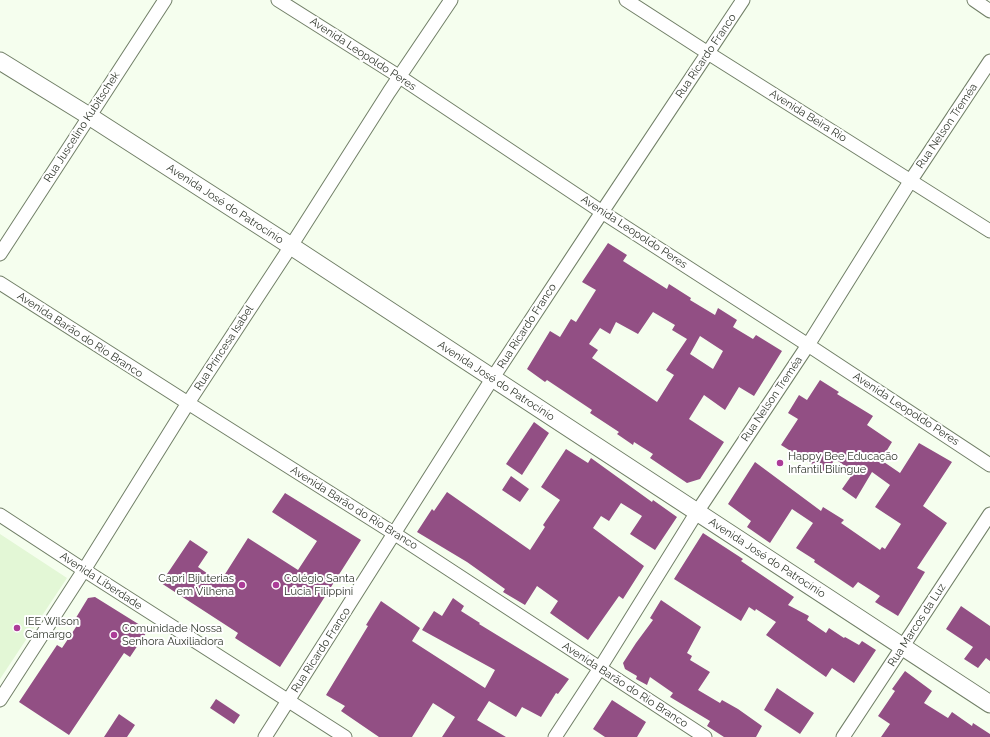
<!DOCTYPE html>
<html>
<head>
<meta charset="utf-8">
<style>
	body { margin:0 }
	canvas { display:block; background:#f5feee }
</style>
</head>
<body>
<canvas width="990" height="737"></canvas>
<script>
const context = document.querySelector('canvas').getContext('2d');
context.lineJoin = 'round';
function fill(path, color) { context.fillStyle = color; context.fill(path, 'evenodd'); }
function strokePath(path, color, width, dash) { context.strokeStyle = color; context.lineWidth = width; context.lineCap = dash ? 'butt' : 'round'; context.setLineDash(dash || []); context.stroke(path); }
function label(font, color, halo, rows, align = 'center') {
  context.font = font + ' Raleway,sans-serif'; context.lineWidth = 4; context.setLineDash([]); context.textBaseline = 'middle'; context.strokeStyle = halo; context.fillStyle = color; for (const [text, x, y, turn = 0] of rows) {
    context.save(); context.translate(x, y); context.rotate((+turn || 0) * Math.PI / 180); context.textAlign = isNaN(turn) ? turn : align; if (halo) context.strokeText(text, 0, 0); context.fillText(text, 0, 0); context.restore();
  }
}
fill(new Path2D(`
	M0 534 67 578 0 679Z`), '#e3f7d6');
fill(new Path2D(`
	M608 243 627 255 623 261 667 289 669 284 691 298 690 300 715 315 718 308 737 320 733 327 753 339 756 335 782 351 754 396 739 387 725 410 704 395 689 419 724 442 700 479 687 483 650 458 653 454 634 442 633 445 617 434 619 432 590 413 592 410 547 380 545 382 527 369 550 331 560 337 571 319 576 322 596 290 582 282ZM653 312 675 325 672 330 687 339 666 370 674 375 657 402 592 358 598 350 589 344 600 328 610 334 616 322 638 334ZM700 336 723 351 713 369 690 354Z
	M820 380 839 392 837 394 873 416 867 425 892 442 881 460 900 473 919 443 952 462 923 506 947 523 917 568 925 572 898 616 875 602 880 596 858 582 853 588 814 562 815 560 796 548 813 523 792 509 770 543 747 527 751 521 728 504 755 462 821 511 823 507 844 520 841 523 880 550 882 547 885 549 901 524 875 507 890 485 872 472 856 499 842 489 854 472 835 459 826 473 781 445 798 419 788 413 799 395 807 400Z
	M534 422 549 433 522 475 506 464Z
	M566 449 588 463 591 458 652 502 653 500 677 517 655 550 630 534 642 516 621 503 609 521 601 516 593 528 644 566 623 599 619 596 588 640 550 613 558 601 537 586 525 605 503 592 505 589 467 562 417 532 432 509 434 511 447 492 530 550 545 527 543 525 560 500 541 487Z
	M511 476 529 489 520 502 502 490Z
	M285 493 361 540 280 667 235 638 238 633 161 583 190 540 208 552 198 567 220 582 248 538 298 570 317 541 272 512Z
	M703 533 743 559 741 561 794 597 788 605 809 616 807 620 826 633 829 628 844 638 845 637 859 645 862 641 876 650 854 683 832 668 826 677 766 635 776 622 756 609 755 611 749 607 741 621 674 579Z
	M95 597 148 630 130 657 124 653 69 735 19 702 57 645 62 648 78 624 74 621 88 598Z
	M453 598 464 606 461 611 480 623 479 624 569 679 558 694 556 693 541 717 522 707 516 717 489 701 477 720 506 737H442L455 717 433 703 412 737H379L341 711 345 706 326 695 368 626 366 625 381 601 420 628 412 641 485 688 495 670 422 630 434 611 442 616Z
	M661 600 701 627 687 653 692 656 690 660 710 672 698 690 720 703 722 700 738 709 762 726 756 737H724L707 726 710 721 670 697 673 693 650 677 647 685 636 679 637 676 625 669 623 663 636 643 653 620 650 618Z
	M961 606 990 626V661L986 658 978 668 964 659 973 647 946 629Z
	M905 671 932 691 924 703 948 718 952 712 972 726 973 723 990 734V737H881L890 724 878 716 895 691 892 689Z
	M777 688 814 713 800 734 764 710Z
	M216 699 240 715 234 724 210 708Z
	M612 700 646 722 637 737H605L593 729Z
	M119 714 135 725 127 737H104Z`), '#924f84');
const minor = new Path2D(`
	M278 0 400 77 602 212 808 345 990 465
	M626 0 708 53 990 231
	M974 0 990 11
	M0 254 165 0
	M0 283 188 403 395 534 705 737
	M0 515 84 570 345 737
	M0 700 84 570 188 403 291 246 389 92 451 0
	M265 737 492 379 602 212 743 0
	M555 737 600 668 697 512 808 345 911 180 990 61
	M843 737 990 514`);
const tertiary = new Path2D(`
	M0 61 89 116 291 246 990 704`);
strokePath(minor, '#717f67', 15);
strokePath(tertiary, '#717f67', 19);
strokePath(minor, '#fff', 13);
strokePath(tertiary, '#fff', 17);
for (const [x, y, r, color] of [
	[780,463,4,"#ac3c98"],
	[242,585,4,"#ac3c98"],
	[276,585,4,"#ac3c98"],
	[17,628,4,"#ac3c98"],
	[114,635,4,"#ac3c98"]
]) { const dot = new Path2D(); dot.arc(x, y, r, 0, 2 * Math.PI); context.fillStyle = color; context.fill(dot); strokePath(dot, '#fff', 1.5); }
label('11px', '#32382e', '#fff', [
	["Avenida Leopoldo Peres",363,54,33],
	["Rua Ricardo Franco",706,56,-56],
	["Avenida Beira Rio",808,116,32],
	["Rua Nelson Treméa",947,126,-56],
	["Rua Juscelino Kubitschek",82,127,-57],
	["Avenida José do Patrocínio",225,204,33],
	["Avenida Leopoldo Peres",634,232,33],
	["Rua Ricardo Franco",527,326,-57],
	["Avenida Barão do Rio Branco",80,335,33],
	["Rua Princesa Isabel",224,348,-57],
	["Avenida José do Patrocínio",496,381,33],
	["Rua Nelson Treméa",772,399,-56],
	["Avenida Leopoldo Peres",906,409,33],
	["Avenida Barão do Rio Branco",354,508,32],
	["Avenida José do Patrocínio",767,558,33],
	["Avenida Liberdade",101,581,33],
	["Rua Marcos da Luz",917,625,-57],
	["Rua Ricardo Franco",321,650,-57],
	["Avenida Barão do Rio Branco",625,685,33]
]);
label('11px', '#32382e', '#fff', [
	["Happy Bee Educação",788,457],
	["Infantil Bilíngue",788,470],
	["Capri Bijuterias",234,579,"right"],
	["em Vilhena",234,592,"right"],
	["Colégio Santa",284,579],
	["Lúcia Filippini",284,592],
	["IEE Wilson",25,622],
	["Camargo",25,635],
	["Comunidade Nossa",122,629],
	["Senhora Auxiliadora",122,642]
], 'left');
</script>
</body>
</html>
